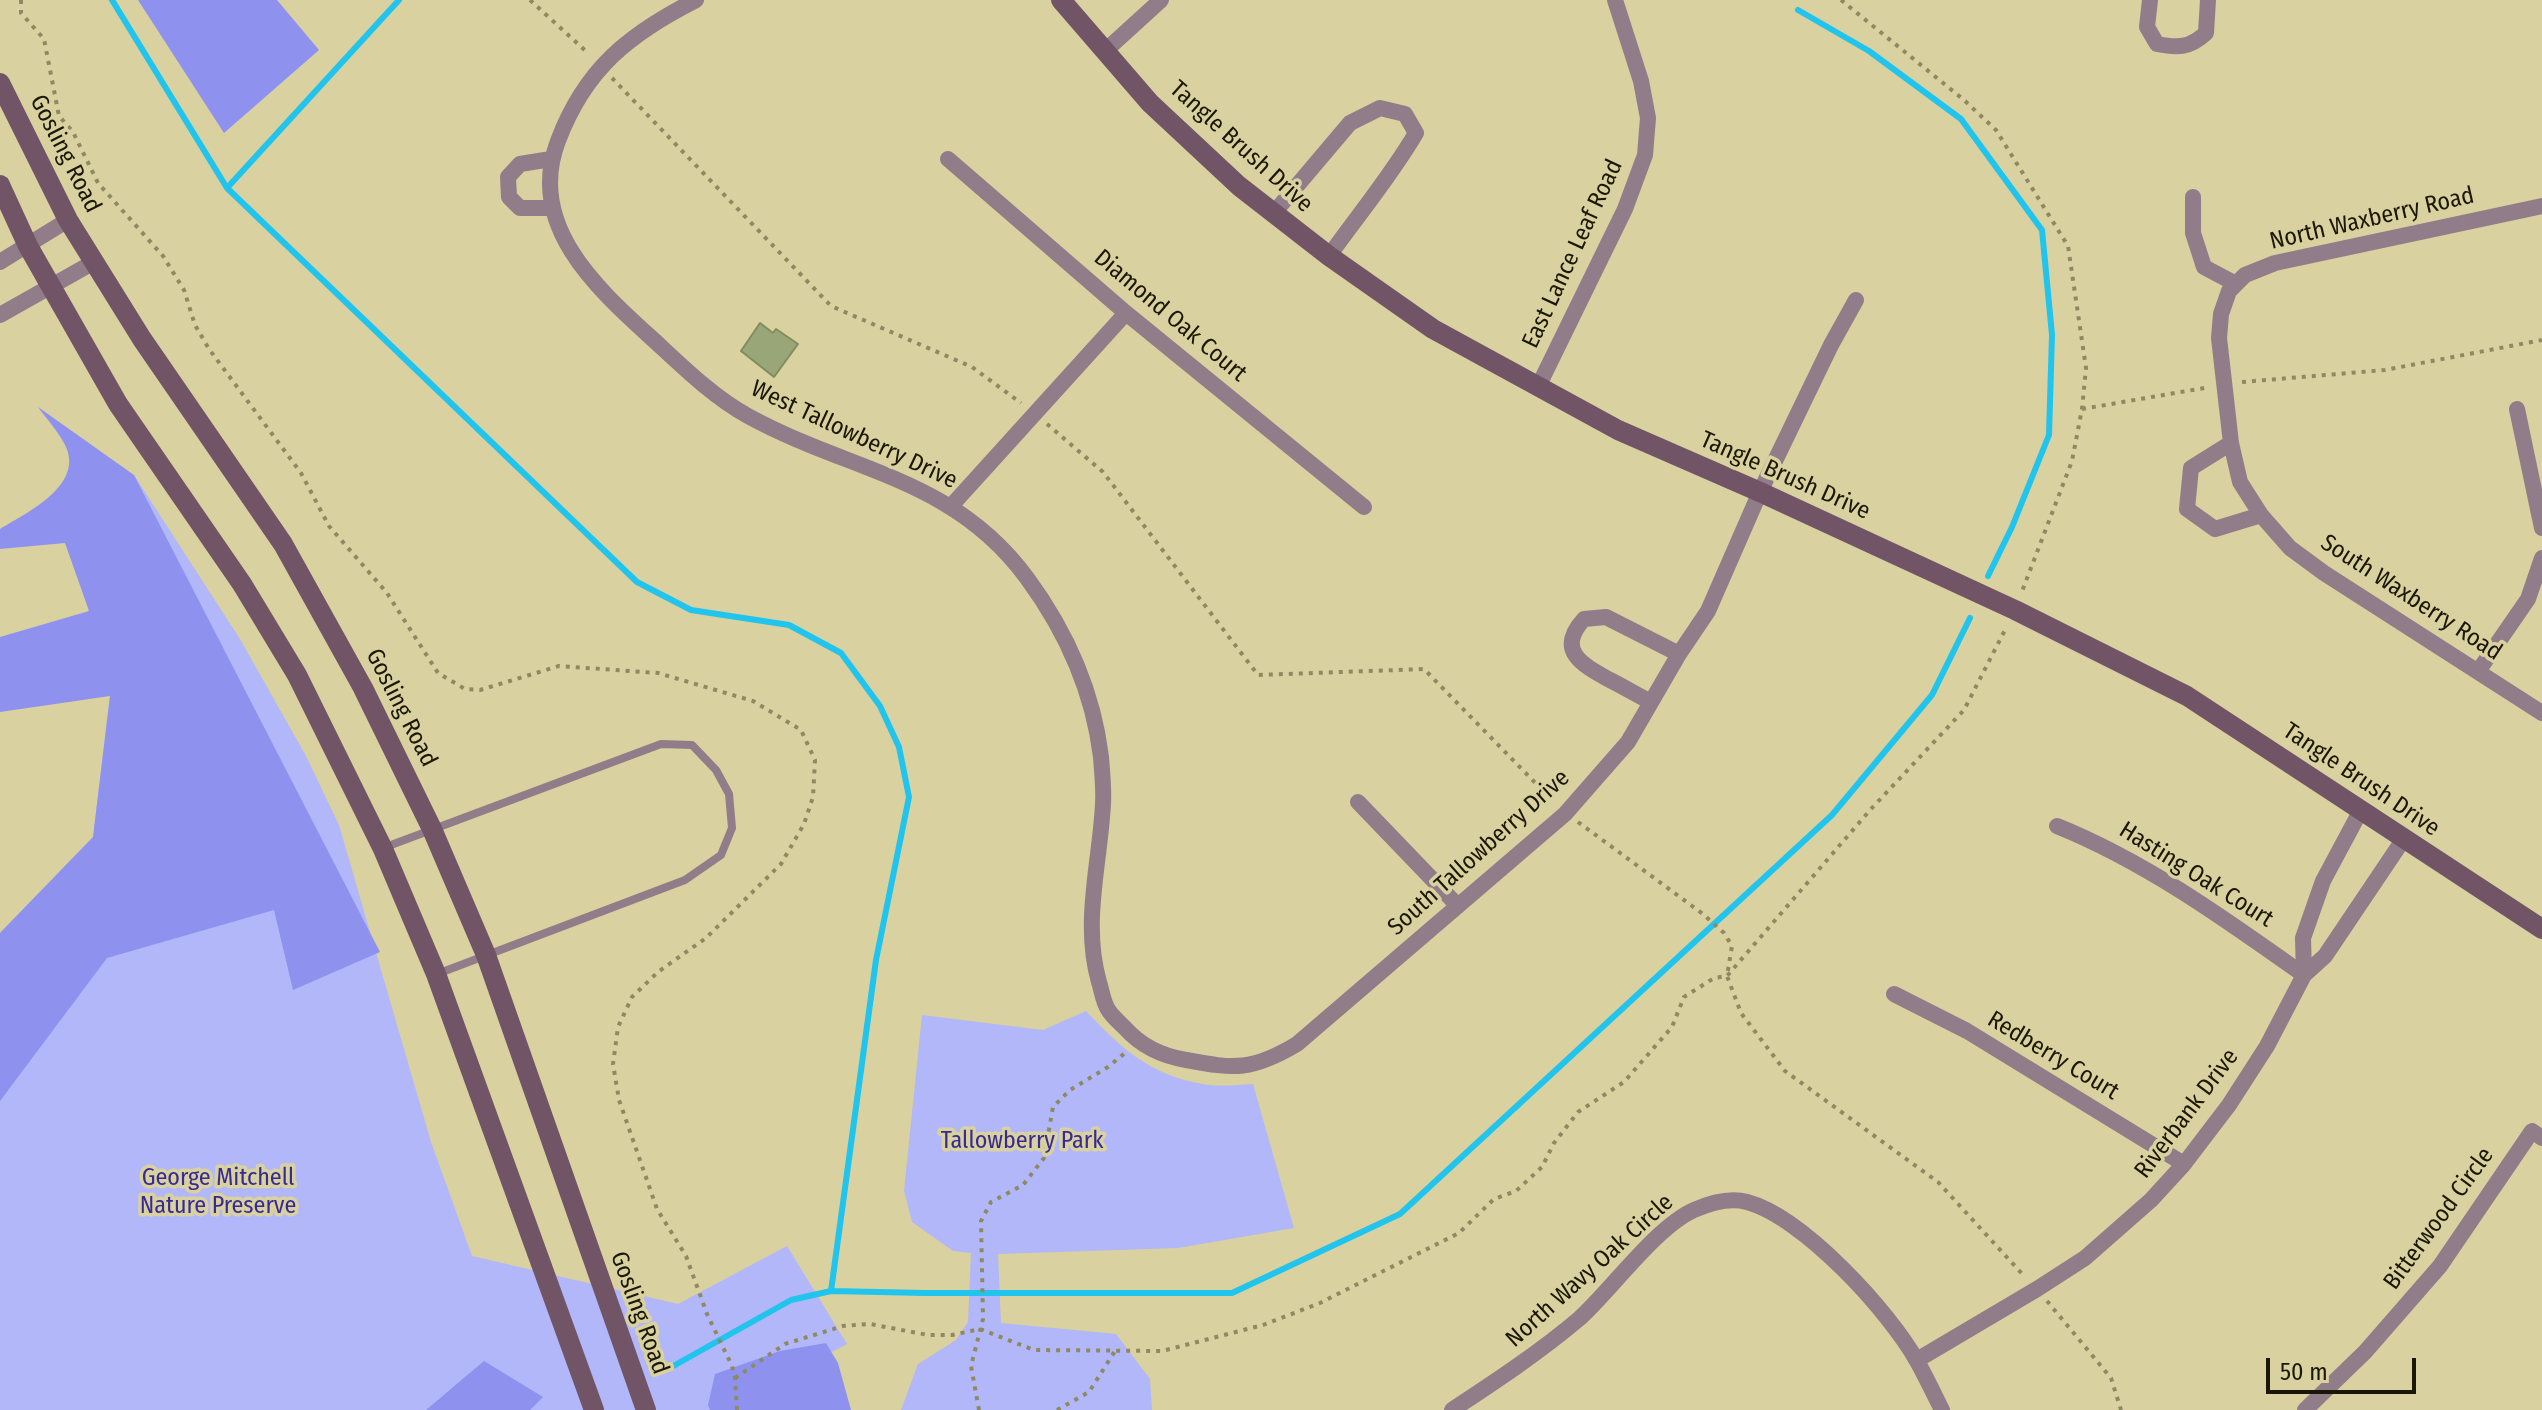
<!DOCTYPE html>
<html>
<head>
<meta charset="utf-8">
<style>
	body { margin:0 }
	#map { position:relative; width:2542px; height:1410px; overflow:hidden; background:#d9d19f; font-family:"Fira Sans Condensed",sans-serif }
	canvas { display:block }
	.scale { position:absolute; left:2266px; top:1358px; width:150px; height:36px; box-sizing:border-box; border:4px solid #1b1705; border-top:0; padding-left:10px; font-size:24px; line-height:28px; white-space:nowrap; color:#1b1705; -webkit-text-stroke:6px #d9d19f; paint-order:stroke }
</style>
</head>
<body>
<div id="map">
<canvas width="2542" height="1410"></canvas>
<div class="scale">50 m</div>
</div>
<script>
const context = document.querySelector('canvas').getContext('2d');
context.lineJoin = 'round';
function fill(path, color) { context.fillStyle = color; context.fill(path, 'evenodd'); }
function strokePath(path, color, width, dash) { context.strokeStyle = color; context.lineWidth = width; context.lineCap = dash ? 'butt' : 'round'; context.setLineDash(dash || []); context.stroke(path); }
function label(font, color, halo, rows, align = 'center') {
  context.font = font + ' "Fira Sans Condensed",sans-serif'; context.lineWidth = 7; context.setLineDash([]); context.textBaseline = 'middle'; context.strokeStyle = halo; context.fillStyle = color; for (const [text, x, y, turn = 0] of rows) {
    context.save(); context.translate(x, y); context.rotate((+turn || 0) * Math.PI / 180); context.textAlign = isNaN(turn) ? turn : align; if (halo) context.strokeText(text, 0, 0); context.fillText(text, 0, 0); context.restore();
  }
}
fill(new Path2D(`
	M134 475 240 639 306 756 339 825 431 1142 472 1256 678 1304 787 1246 847 1344 803 1367 817 1410H0V933L93 837 110 695 65 511Z
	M1086 1011C1121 1048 1150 1075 1202 1084 1218 1087 1236 1085 1253 1084L1294 1228 1178 1248 998 1254 1001 1323 1116 1334 1150 1379 1152 1410H901L918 1364 956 1340 968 1322 971 1253 953 1251 912 1222 904 1191 922 1015 1043 1030Z`), '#b1b7f9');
fill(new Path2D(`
	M138 0H277L319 50 224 133Z
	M38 407 134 475 380 952 293 990 274 910 107 958 0 1101V933L93 837 110 696 0 712V637L89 611 65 543 0 549V529C28 512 87 484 64 443 57 430 46 418 38 407Z
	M826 1343 838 1363 851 1410H710L708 1405 715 1374 780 1351Z
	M484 1361 543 1397 530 1410H426Z`), '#8e92ee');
strokePath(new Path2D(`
	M112 0 227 188 637 582 691 610 789 625 841 653 880 706 899 747 909 797 876 960 831 1291
	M1798 10 1869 51 1961 119 2042 230 2052 335 2049 435 2012 527 1988 576
	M227 188 399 0
	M668 1369 791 1300 831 1291 925 1293H1232L1400 1214 1832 815 1932 695 1970 618`), '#20c4ec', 6);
const building = new Path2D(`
	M760 323 773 333 776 329 798 344 774 377 741 351Z`);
fill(building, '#99a677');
strokePath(building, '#818d5f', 2);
strokePath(new Path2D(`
	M21 0V13L44 39 59 116 73 132 98 183 163 256 184 290 195 325 209 349 301 473 329 526 387 593 438 673 465 689 480 690 559 666 658 673 753 701 801 730 815 760 813 797 804 824 781 864 706 938 658 972 632 997 618 1027 613 1064 619 1100 657 1209 686 1256 707 1314 732 1366 735 1378 737 1410
	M530 0 589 54
	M1841 0 1964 100 1996 130 2068 246 2086 368 2082 409 2072 461 2021 594
	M612 78 831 306 972 367 1021 403
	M2242 382 2385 370 2542 340
	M2082 409 2210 387
	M1047 424 1103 472 1258 675 1424 669 1553 801
	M1578 822 1703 914 1724 933 1732 946 1727 976 1741 1013 1785 1071 1938 1182 2025 1277
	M2047 1301 2111 1378 2121 1410
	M735 1378 785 1344 843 1326 870 1324 928 1335H952L980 1329 1034 1350 1162 1351 1263 1325 1320 1303 1459 1233 1494 1199 1516 1191 1542 1167 1554 1143 1578 1112 1624 1082 1672 1027 1684 997 1714 978 1727 976 1871 809 1964 710 2006 628
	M979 1410 971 1366 983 1319 981 1221 991 1202 1023 1185 1044 1158 1053 1107 1070 1090 1108 1067 1125 1053
	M1057 1410 1089 1392 1115 1351`), '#8f8963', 4, [4, 6]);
strokePath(new Path2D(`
	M383 848 661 744 692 745 716 770 729 794 732 828 721 855 685 880 437 974`), '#907d89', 8);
strokePath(new Path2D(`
	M696 0C629 34 585 69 558 141 525 227 600 291 657 343 685 369 715 398 748 416 850 472 953 477 1027 578 1066 631 1093 691 1101 757 1102 772 1104 788 1103 804 1100 863 1082 923 1099 982 1102 991 1103 1003 1109 1011 1113 1017 1120 1023 1125 1028 1141 1046 1162 1056 1186 1060 1235 1069 1252 1071 1297 1044L1565 814 1628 742 1679 654 1708 611 1760 492 1831 345 1856 300
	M2150 0 2147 27 2157 44C2178 48 2190 48 2206 33L2208 0
	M1105 51 1161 0
	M551 159 520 164 508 177 509 197 520 208H553
	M948 159 1126 313 1364 507
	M2193 197V233L2204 267 2236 284
	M2542 206 2275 263 2245 275 2229 291 2221 314 2219 338 2231 443 2240 482 2261 515 2290 548 2324 573 2542 713
	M1273 214 1350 123 1380 108 1405 114 1416 133C1391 176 1358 215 1329 256
	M0 262 68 220
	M0 315 94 262
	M1538 387 1625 209 1645 155 1648 118 1641 81 1615 0
	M2517 409 2542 528
	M2231 443 2191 468 2187 509 2215 529 2261 515
	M952 505 1126 313
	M2479 670 2528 599 2542 558
	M1651 702C1637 695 1624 687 1610 680 1583 665 1555 651 1584 619L1606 617 1679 654
	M1358 802 1458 906
	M2057 826C2146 862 2225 919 2304 975
	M2304 975 2303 938 2323 881 2361 810
	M1894 994 1967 1031 2184 1164
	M1917 1360 2037 1289 2085 1258 2151 1200 2184 1164 2229 1105 2267 1046 2304 975 2325 956 2403 840
	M1452 1410C1496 1381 1540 1352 1580 1318 1612 1289 1656 1227 1694 1210 1710 1203 1729 1197 1747 1202 1803 1217 1889 1311 1917 1361 1926 1377 1934 1394 1942 1410
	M2305 1410 2365 1352 2440 1266 2532 1131 2542 1138`), '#907d89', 16);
strokePath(new Path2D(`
	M1061 0 1150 103 1239 186 1329 256 1433 329 1618 430 1760 492 2015 610 2187 696 2542 929
	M0 83 68 220 142 339 283 544 363 688 432 829 486 955 646 1410
	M0 185 28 246 118 404 242 584 297 675 383 849 436 974 594 1410`), '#715567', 20);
label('24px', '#1b1705', '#d9d19f', [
	["Tangle Brush Drive",1241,147,42],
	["Gosling Road",65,154,63],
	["North Waxberry Road",2372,219,-13],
	["East Lance Leaf Road",1573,254,-65],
	["Diamond Oak Court",1170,316,40],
	["West Tallowberry Drive",854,435,25],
	["Tangle Brush Drive",1785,476,24],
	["South Waxberry Road",2411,598,33],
	["Gosling Road",401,708,63],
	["Tangle Brush Drive",2361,780,34],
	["South Tallowberry Drive",1479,853,-42],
	["Hasting Oak Court",2196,875,32],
	["Redberry Court",2053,1056,31],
	["Riverbank Drive",2187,1114,-53],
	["Bitterwood Circle",2439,1219,-54],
	["North Wavy Oak Circle",1590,1271,-42],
	["Gosling Road",639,1313,70]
]);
label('24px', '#372a93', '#d9d19f', [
	["Tallowberry Park",1022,1141],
	["George Mitchell",218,1178],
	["Nature Preserve",218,1206]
]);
</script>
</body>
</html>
